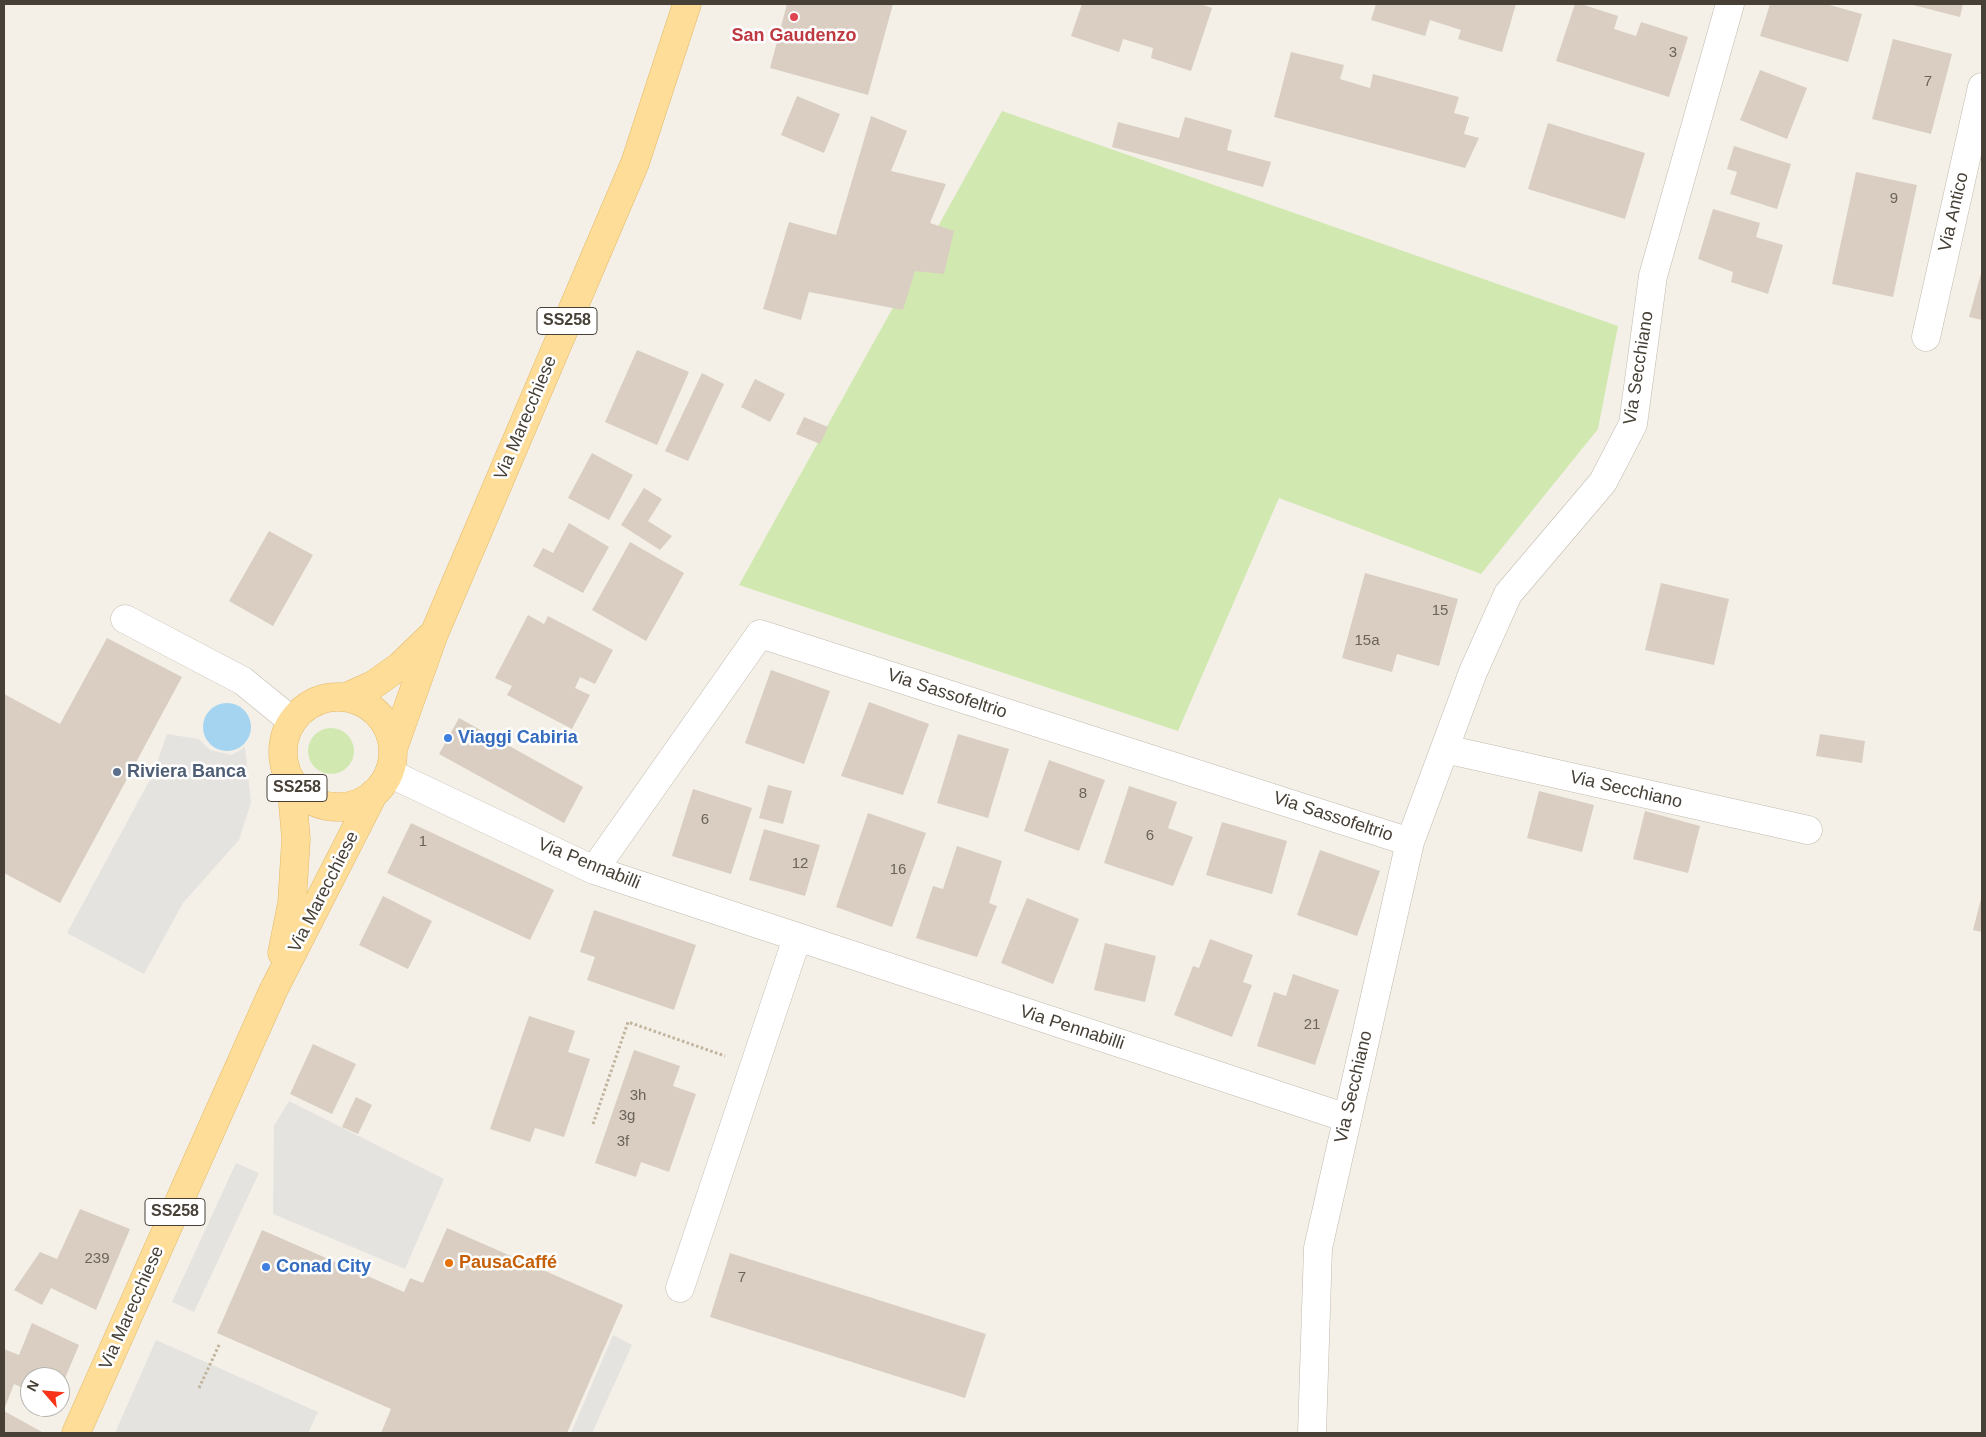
<!DOCTYPE html>
<html>
<head>
<meta charset="utf-8">
<style>
	body { margin:0 }
	#map { position:relative; width:1986px; height:1437px; overflow:hidden; background:#f4f0e8; font-family:Arial,sans-serif }
	canvas { display:block }
	.frame { position:absolute; inset:0; border:5px solid #474037; pointer-events:none }
	.north { position:absolute; left:20px; top:1367px; width:50px; height:50px; box-sizing:border-box; background:#fff; border:1px solid #b5b3af; border-radius:50%; rotate:297deg; font-size:14px; font-weight:700; line-height:20px; text-align:center; color:#474037 }
	.north::after { content:''; display:block; margin:auto; width:18px; height:22px; background:#f9331a; clip-path:polygon(50% 0,100% 100%,50% 72%,0 100%) }
</style>
</head>
<body>
<div id="map">
<canvas width="1986" height="1437"></canvas>
<div class="frame"></div>
<div class="north">N</div>
</div>
<script>
const context = document.querySelector('canvas').getContext('2d');
context.lineJoin = 'round';
function fill(path, color) { context.fillStyle = color; context.fill(path, 'evenodd'); }
function strokePath(path, color, width, dash) { context.strokeStyle = color; context.lineWidth = width; context.lineCap = dash ? 'butt' : 'round'; context.setLineDash(dash || []); context.stroke(path); }
function label(font, color, halo, rows, align = 'center') {
  context.font = font + ' Arial,sans-serif'; context.lineWidth = 5; context.setLineDash([]); context.textBaseline = 'middle'; context.strokeStyle = halo; context.fillStyle = color; for (const [text, x, y, turn = 0] of rows) {
    context.save(); context.translate(x, y); context.rotate((+turn || 0) * Math.PI / 180); context.textAlign = isNaN(turn) ? turn : align; if (halo) context.strokeText(text, 0, 0); context.fillText(text, 0, 0); context.restore();
  }
}
fill(new Path2D(`
	M1002 111 1618 326 1598 429 1481 574 1279 498 1178 731 739 585Z
	M308 751a23 23 0 1 1 46 0a23 23 0 1 1-46 0Z`), '#d1e8b1');
fill(new Path2D(`
	M167 734 199 739 210 750 232 755 245 747 251 803 239 840 183 903 144 974 67 933 153 774Z
	M289 1101 444 1179 405 1269 273 1214 274 1126Z
	M236 1163 259 1173 194 1312 172 1302Z
	M613 1335 632 1345 592 1433H571Z
	M156 1340 318 1412 308 1433H115Z`), '#e5e3e0');
fill(new Path2D(`
	M203 727a24 24 0 1 1 48 0a24 24 0 1 1-48 0Z`), '#a5d4f0');
fill(new Path2D(`
	M787 4H893L868 95 770 68Z
	M1082 4H1200L1212 8 1191 71 1151 58 1153 48 1123 39 1119 52 1071 36Z
	M1376 4H1516L1502 52 1458 39 1461 30 1430 20 1425 36 1371 20Z
	M1575 4H1581L1618 16 1614 29 1636 36 1641 22 1688 37 1669 97 1556 61Z
	M1770 4H1826L1862 14 1848 62 1760 36Z
	M1909 4H1963L1960 17Z
	M1893 39 1952 54 1931 134 1872 119Z
	M1291 52 1344 65 1340 79 1370 88 1373 74 1459 97 1454 113 1469 117 1464 134 1479 138 1465 168 1274 117Z
	M1760 70 1807 88 1787 139 1740 120Z
	M797 96 840 114 824 153 781 135Z
	M871 116 907 131 891 171 946 184 930 223 954 231 944 274 915 271 903 310 809 292 801 320 763 309 789 222 836 235Z
	M1185 117 1232 130 1227 150 1271 162 1263 187 1112 147 1118 122 1179 138Z
	M1548 123 1645 153 1625 219 1528 189Z
	M1734 146 1791 164 1777 209 1730 194 1737 172 1727 169Z
	M1856 172 1917 185 1893 297 1832 284Z
	M1713 209 1760 223 1756 237 1783 245 1768 294 1731 282 1733 272 1698 259Z
	M1982 270V320L1969 317Z
	M637 350 689 372 657 445 605 422Z
	M702 373 724 384 688 461 665 451Z
	M755 379 785 394 770 422 741 407Z
	M804 417 828 427 820 444 796 434Z
	M592 453 633 475 609 520 568 498Z
	M644 488 662 499 648 521 672 536 660 550 621 525Z
	M569 523 609 547 583 593 533 566 543 548 553 553Z
	M269 531 313 555 273 626 229 601Z
	M630 542 684 573 646 641 592 610Z
	M1365 573 1458 599 1439 666 1397 654 1392 672 1342 658Z
	M1661 583 1729 599 1714 665 1645 650Z
	M528 615 544 624 548 616 613 650 595 684 580 677 575 688 590 695 572 729 507 695 512 686 495 678Z
	M107 638 182 677 60 903 4 873V694L60 724Z
	M771 670 830 691 804 764 745 743Z
	M869 702 929 724 903 795 841 776Z
	M459 718 583 787 564 823 439 754Z
	M958 734 1009 749 988 818 937 803Z
	M1820 734 1865 741 1862 763 1816 756Z
	M1049 760 1105 780 1079 851 1024 831Z
	M768 785 792 791 783 824 759 818Z
	M1129 786 1177 802 1168 828 1193 837 1173 886 1104 863Z
	M693 789 752 808 731 874 672 856Z
	M1539 791 1594 805 1582 852 1527 838Z
	M1645 811 1700 826 1688 873 1633 859Z
	M868 813 926 833 892 927 836 907Z
	M1222 822 1287 841 1272 894 1206 875Z
	M411 823 554 890 530 940 387 873Z
	M764 829 820 845 805 896 749 880Z
	M957 846 1002 861 989 903 997 906 977 957 916 938 933 886 943 889Z
	M1320 850 1380 871 1357 936 1297 915Z
	M1982 895V932L1973 930Z
	M383 896 432 921 408 969 359 945Z
	M1027 898 1079 919 1053 984 1001 963Z
	M594 910 696 945 674 1010 587 980 595 957 580 952Z
	M1210 939 1253 955 1243 982 1252 985 1232 1037 1174 1015 1193 966 1199 968Z
	M1105 943 1156 956 1145 1002 1094 990Z
	M1293 974 1339 990 1315 1065 1257 1046 1274 992 1286 996Z
	M529 1016 575 1031 568 1052 590 1059 564 1137 535 1128 530 1142 490 1129Z
	M313 1044 356 1064 332 1114 290 1094Z
	M634 1050 680 1066 673 1086 696 1094 669 1172 641 1162 636 1177 595 1163Z
	M356 1097 372 1105 358 1134 342 1127Z
	M80 1209 130 1229 96 1310 51 1288 42 1305 14 1290 40 1252 57 1259Z
	M447 1228 623 1305 567 1433H381L391 1409 217 1333 262 1230 404 1292 410 1278 423 1283Z
	M730 1253 986 1334 965 1398 710 1317Z
	M32 1323 79 1345 60 1390V1377H30V1391L14 1384 4 1410V1349L19 1355Z
	M4 1411 42 1432 41 1433H4Z`), '#d9cec1');
const minor = new Path2D(`
	M1926 337 1982 87
	M125 619 243 681 292 721
	M1445 749 1808 830
	M389 773 594 870 1347 1118
	M594 870 760 634 1410 842
	M680 1288 797 938
	M1312 1433 1318 1248 1410 842 1473 672 1508 594 1603 482 1633 424 1653 276 1730 4`);
const major = new Path2D(`
	M346 697 373 685 400 666 431 636
	M283 752a55 55 0 1 1 110 0a55 55 0 1 1-110 0Z
	M393 749 434 634 635 163 687 4
	M282 953 292 903 296 839 291 781
	M76 1433 273 991 374 793`);
strokePath(minor, '#c2baae', 29);
strokePath(major, '#e3b967', 29);
strokePath(new Path2D(`
	M593 1124 628 1022 725 1056
	M199 1388 220 1343`), '#c1b39c', 3, [2.5, 2.5]);
strokePath(minor, '#fff', 28);
strokePath(major, '#fddd98', 28);
for (const [x, y, r, color] of [
	[794,17,5,"#e0444e"],
	[448,738,5,"#3f7fe0"],
	[117,772,5,"#5c6f8a"],
	[449,1263,5,"#e8710a"],
	[266,1267,5,"#3f7fe0"]
]) { const dot = new Path2D(); dot.arc(x, y, r, 0, 2 * Math.PI); context.fillStyle = color; context.fill(dot); strokePath(dot, '#fff', 2); }
label('15px', '#6c645a', null, [
	["3",1673,53],
	["7",1928,82],
	["9",1894,199],
	["15",1440,611],
	["15a",1367,641],
	["8",1083,794],
	["6",705,820],
	["6",1150,836],
	["1",423,842],
	["12",800,864],
	["16",898,870],
	["21",1312,1025],
	["3h",638,1096],
	["3g",627,1116],
	["3f",623,1142],
	["239",97,1259],
	["7",742,1278]
]);
for (const [x, y, w] of [
	[567,321,60],
	[297,788,60],
	[175,1212,60]
]) { const box = new Path2D(); box.roundRect(x - w / 2, y - 13.5, w, 27, 4); context.fillStyle = '#fff'; context.fill(box); strokePath(box, '#474037', 1); }
label('bold 16px', '#474037', null, [
	["SS258",567,321],
	["SS258",297,788],
	["SS258",175,1212]
]);
label('bold 18px', '#be3a42', '#fff', [
	["San Gaudenzo",794,36]
]);
label('18px', '#474037', '#fff', [
	["Via Antico",1954,212,-77],
	["Via Secchiano",1639,368,-81],
	["Via Marecchiese",526,418,-67],
	["Via Sassofeltrio",947,694,18],
	["Via Secchiano",1626,790,13],
	["Via Sassofeltrio",1333,817,18],
	["Via Pennabilli",589,864,22],
	["Via Marecchiese",324,892,-63],
	["Via Pennabilli",1072,1028,18],
	["Via Secchiano",1354,1087,-77],
	["Via Marecchiese",132,1308,-66]
]);
label('bold 18px', '#366cbe', '#fff', [
	["Viaggi Cabiria",458,738],
	["Conad City",276,1267]
], 'left');
label('bold 18px', '#4e5e75', '#fff', [
	["Riviera Banca",127,772]
], 'left');
label('bold 18px', '#c56008', '#fff', [
	["PausaCaffé",459,1263]
], 'left');
</script>
</body>
</html>
